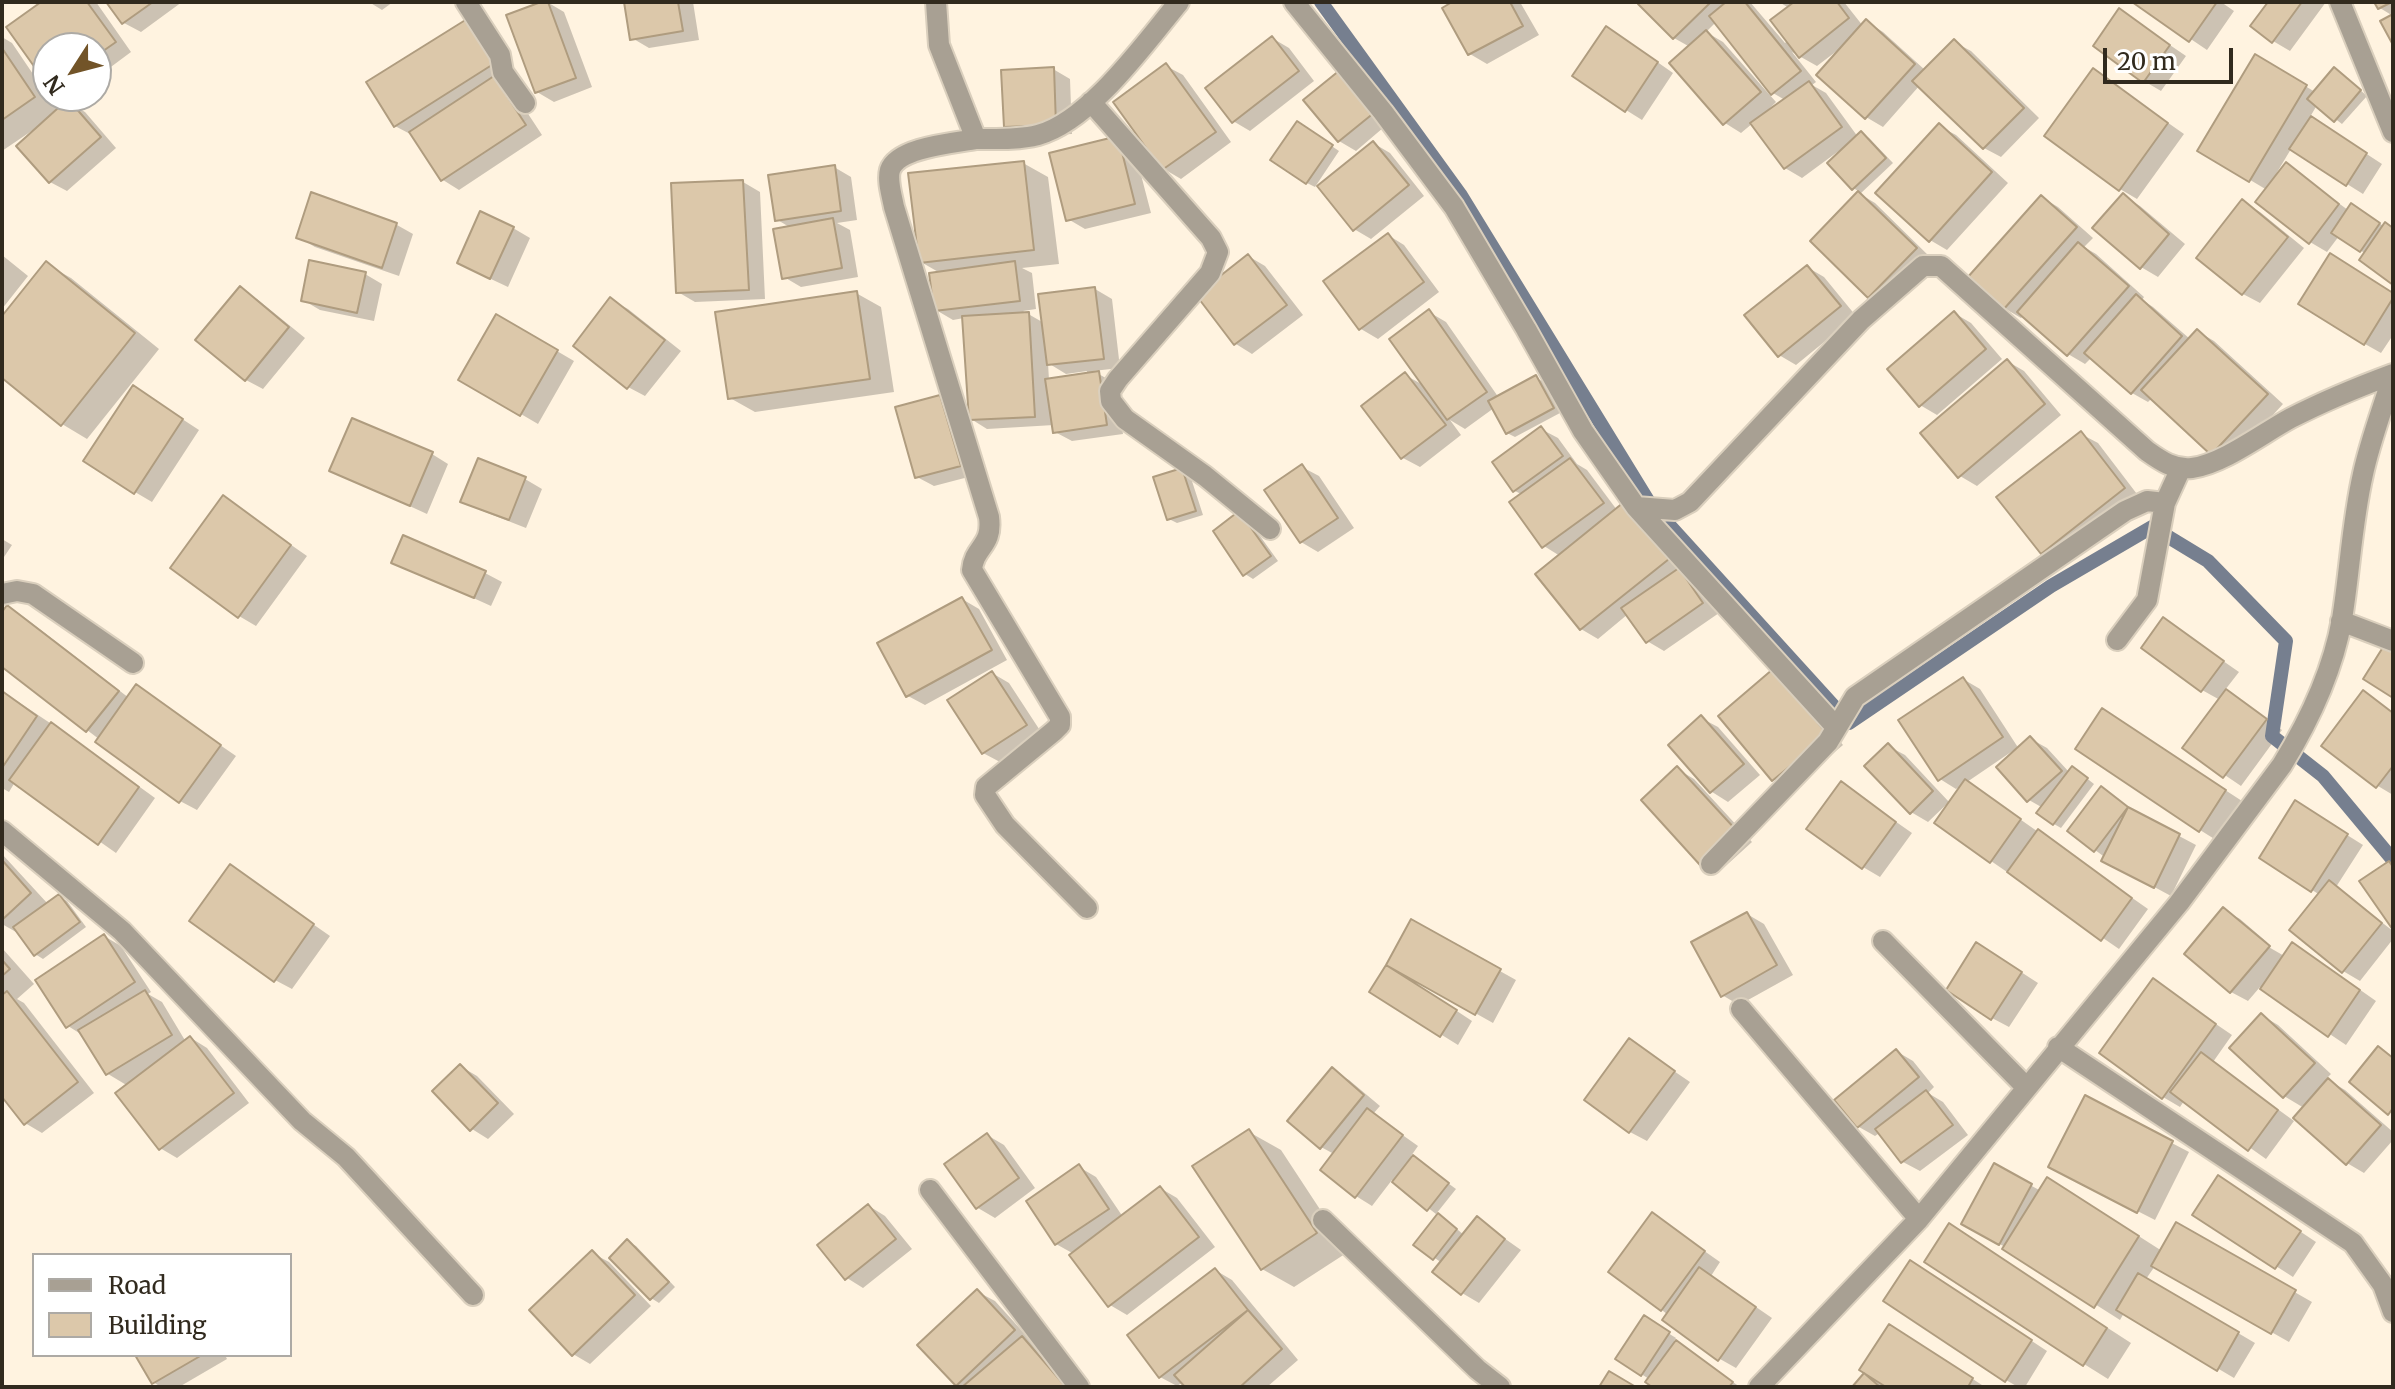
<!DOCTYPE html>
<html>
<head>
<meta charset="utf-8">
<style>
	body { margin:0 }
	#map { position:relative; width:2395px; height:1389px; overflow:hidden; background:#fff3e0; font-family:Merriweather,serif }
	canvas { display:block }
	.frame { position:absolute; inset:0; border:4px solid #312a1e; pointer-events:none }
	.legend { position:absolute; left:32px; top:1253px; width:260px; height:104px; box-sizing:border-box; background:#fff; border:2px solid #adaaa5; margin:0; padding:10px 14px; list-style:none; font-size:24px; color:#312a1e }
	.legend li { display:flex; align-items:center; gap:16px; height:40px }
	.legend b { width:40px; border:2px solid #adaaa5 }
	.north { position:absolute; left:32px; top:32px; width:80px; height:80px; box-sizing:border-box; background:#fff; border:2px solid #adaaa5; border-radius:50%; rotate:234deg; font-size:22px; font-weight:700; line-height:32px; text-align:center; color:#312a1e }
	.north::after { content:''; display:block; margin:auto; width:28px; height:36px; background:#725428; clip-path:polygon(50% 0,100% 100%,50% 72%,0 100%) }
	.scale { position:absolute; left:2103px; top:48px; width:130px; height:36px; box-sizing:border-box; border:4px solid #312a1e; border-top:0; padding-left:10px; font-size:24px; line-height:28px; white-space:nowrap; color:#312a1e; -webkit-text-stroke:6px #fff; paint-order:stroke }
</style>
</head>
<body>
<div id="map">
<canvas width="2395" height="1389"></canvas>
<div class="frame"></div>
<ul class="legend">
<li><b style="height:10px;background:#a8a093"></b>Road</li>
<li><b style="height:22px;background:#dcc8aa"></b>Building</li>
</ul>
<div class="north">N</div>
<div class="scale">20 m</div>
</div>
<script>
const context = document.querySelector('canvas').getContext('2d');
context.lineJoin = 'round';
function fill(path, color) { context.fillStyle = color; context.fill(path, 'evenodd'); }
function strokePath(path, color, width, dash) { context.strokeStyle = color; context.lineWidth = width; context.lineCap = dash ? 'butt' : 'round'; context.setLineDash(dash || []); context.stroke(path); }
fill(new Path2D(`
	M45 2H96L131 52 96 78V48H48V82Z
	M109 2H182L141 32 124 23Z
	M369 2H393L382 10Z
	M547 2 564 12 592 87 554 102 537 92Z
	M626 2H693L699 40 649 48 632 38Z
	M1456 2H1520L1539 35 1487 64 1470 54Z
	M1644 2H1750L1785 43 1788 40 1789 8 1779 2H1844L1863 26 1867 22 1883 32 1925 70 1954 42 1971 51 2039 118 2001 157 1984 148 1920 85 1883 127 1866 117 1842 47 1817 66 1792 52 1816 82 1812 85 1826 93 1858 137 1862 134 1869 138 1893 163 1860 194 1875 203 1932 259 1886 306 1869 296 1812 241 1860 192 1853 188 1841 153 1840 150 1802 178 1785 168 1753 123 1741 133 1725 123 1690 47 1674 38ZM1716 22 1773 93 1785 100 1771 111 1769 109 1776 102 1723 42 1706 32Z
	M2136 2H2221L2234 11 2207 50Z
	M2271 2H2326L2290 51 2273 41Z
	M2377 2H2393V16L2380 8Z
	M2120 11 2186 56 2161 91 2144 81Z
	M467 21 542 135 459 190 443 180 412 135 395 126Z
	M2 37 12 43 58 111 68 102 85 112 116 148 67 191 50 182 33 130 2 151Z
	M1272 38 1289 48 1314 81 1250 131 1233 121Z
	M1623 38 1673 73 1642 120 1626 110Z
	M2256 56 2315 92 2342 74 2367 96 2342 124 2317 105 2310 117 2382 164 2363 194 2291 149 2276 174 2278 176 2286 165 2348 210H2359L2385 227 2393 229V282L2366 254 2339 236 2327 252 2310 242 2267 190 2200 150Z
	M1166 66 1183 75 1231 142 1181 179 1164 169 1115 102Z
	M1053 69 1070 79 1072 134 1023 136 1006 126Z
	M2094 71 2184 134 2137 199 2120 189Z
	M1340 72 1390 122 1356 151 1339 141Z
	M1939 126 1956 135 2008 183 1947 250 1930 240Z
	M1305 128 1339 151 1315 187 1307 183Z
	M1117 138 1134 148 1151 213 1085 229 1068 219Z
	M1373 143 1390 153 1424 196 1371 239 1354 229Z
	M1023 163 1048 177 1059 264 1022 268 1032 273 1036 309 1023 311 1044 323 1095 289 1112 299 1120 368 1093 371 1115 383 1123 434 1072 441 1055 432 1054 425 987 429 971 419 964 318 953 320 936 310 940 273 921 262ZM1048 363 1066 374 1087 371V375L1049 380Z
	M834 167 851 177 857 220 837 223 850 230 858 277 801 287 784 277 791 228 776 219Z
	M743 182 760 192 765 299 695 302 678 292Z
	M313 195 397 225 413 234 399 276 315 247 298 237Z
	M2123 196 2140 206 2185 244 2158 277 2141 267Z
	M2041 197 2058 207 2093 238 2084 247 2096 254 2144 297 2142 300 2153 307 2190 339 2197 331 2214 341 2283 404 2229 463 2152 398 2148 402 2132 393 2092 357 2085 364 2068 354 2024 315 2021 318 2004 308Z
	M2243 202 2260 212 2304 248 2260 303 2243 294 2198 258Z
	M513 228 530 238 508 287 476 272Z
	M1388 235 1404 245 1439 292 1378 339 1361 329 1326 281Z
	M2 255 28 276 2 309Z
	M1248 256 1265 266 1303 315 1252 354 1236 344 1198 295Z
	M46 264 71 278 159 349 87 439 62 424 2 376V319Z
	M1807 267 1824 277 1856 316 1796 365 1779 355Z
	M365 274 382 284 374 321 320 310 303 300Z
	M240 289 257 299 305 338 263 389 246 380Z
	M856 293 881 307 894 392 755 412 730 398Z
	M2393 295V335L2381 353 2365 344Z
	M611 300 628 309 681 351 645 396 628 387Z
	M1429 312 1446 322 1499 398 1536 378 1544 382 1560 413 1515 437 1507 433 1494 408 1465 429 1450 420 1461 435 1420 467 1403 458 1405 375 1425 386Z
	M1954 313 1971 323 2002 359 1937 415 1920 405Z
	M497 316 574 361 538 424 461 379Z
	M2007 361 2024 371 2061 415 1977 486 1960 476Z
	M940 397 957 406 976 475 934 486 917 477Z
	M150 398 199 430 152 502 135 492Z
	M1541 429 1558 438 1577 464 1587 470 1617 510 1696 580 1719 613 1664 651 1647 641 1628 614 1598 639 1581 629 1538 574 1560 556 1544 546 1523 495 1515 491Z
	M2081 434 2098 443 2140 498 2059 562 2042 553Z
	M432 454 448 464 427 514 331 470Z
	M479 461 525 479 542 489 526 528 480 510 463 501Z
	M1302 467 1319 476 1354 528 1318 552 1301 542Z
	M1182 470 1190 475 1203 515 1177 523 1169 519Z
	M224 498 307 556 256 626 239 616Z
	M1247 518 1278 561 1253 579 1245 574Z
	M2 539 12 545 2 560Z
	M394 562 485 573 502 582 491 606Z
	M962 599 979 609 1007 660 925 705 908 696Z
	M8 607 24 617 129 698 136 687 236 756 197 810 180 801 2 665V615Z
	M2164 620 2239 672 2225 690 2282 730 2241 786 2185 748 2220 700 2202 690Z
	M992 673 1009 683 1043 735 1000 762 983 753Z
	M1963 679 1980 689 2019 749 2031 739 2047 748 2069 772 2080 773 2094 784 2061 828 2054 824 2043 808 2029 800 2014 750 1967 782 2148 909 2119 949 1991 861 1964 784 1956 789 1940 779Z
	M1790 681 1843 745 1791 789 1774 780 1720 716Z
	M2 691 68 735 155 798 116 853 15 782 9 792 2 788Z
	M2364 693 2393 712V795L2378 786Z
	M1701 718 1718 727 1760 775 1728 802 1709 790Z
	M2119 721 2242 801 2216 840 2200 830Z
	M1888 746 1905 755 1949 802 1928 822 1911 812Z
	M1677 769 1694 779 1752 842 1718 873 1701 863Z
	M1842 784 1912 833 1880 877 1863 867Z
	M2109 793 2134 812 2196 845 2171 896 2121 869 2095 850Z
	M2312 813 2363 845 2336 887 2393 931V939L2360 981 2343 971 2320 895 2312 890Z
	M2 854 48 904 59 896 67 901 86 927 43 959 35 954 18 930 16 932 2 924Z
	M231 867 330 936 292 989 275 980Z
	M2224 910 2240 919 2268 943 2262 939 2260 942 2286 957 2309 954 2376 1001 2346 1045 2260 987 2248 1001 2231 992Z
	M1747 914 1764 924 1793 975 1739 1005 1722 995Z
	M1412 922 1516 980 1493 1023 1418 981 1416 984 1472 1021 1458 1045 1371 991Z
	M104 936 121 946 151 992 148 994 162 1002 186 1042 191 1038 207 1048 249 1103 177 1158 160 1148 128 1086 108 1074 84 1036 68 1026Z
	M2 948 34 984 17 999 24 1003 94 1093 42 1133 25 1123 2 1093Z
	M1993 954 2038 983 2009 1027 1992 1018Z
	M2153 981 2232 1035 2213 1062 2294 1121 2266 1159 2184 1101 2180 1107 2163 1097 2102 1052Z
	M2261 1015 2278 1025 2331 1074 2326 1079 2345 1090 2393 1132V1140L2364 1173 2347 1163 2304 1108 2284 1096Z
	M1630 1041 1690 1082 1647 1141 1630 1132Z
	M1896 1051 1913 1061 1934 1087 1928 1093 1943 1102 1968 1135 1920 1171 1903 1162 1881 1132 1875 1136 1859 1127Z
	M460 1066 477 1076 514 1114 488 1139 472 1129 434 1091Z
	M1332 1070 1349 1080 1380 1106 1373 1114 1418 1146 1411 1156 1456 1189 1436 1214 1392 1180 1372 1206 1356 1196 1334 1154 1321 1147Z
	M2086 1098 2189 1152 2155 1220 2067 1175Z
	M1249 1132 1281 1150 1348 1252 1294 1287 1262 1269Z
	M987 1135 1004 1145 1035 1188 995 1218 978 1208 946 1165Z
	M1995 1166 2041 1191 2073 1194 2162 1251 2177 1225 2312 1302 2289 1342 2155 1266 2146 1279 2255 1343 2234 1378 2124 1313 2120 1320 2005 1247 1964 1224Z
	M1079 1167 1096 1177 1123 1217 1160 1188 1177 1198 1215 1247 1127 1315 1110 1305 1074 1254 1056 1244Z
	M2235 1188 2316 1242 2293 1277 2195 1214Z
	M869 1206 885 1216 912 1249 863 1288 847 1278Z
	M1653 1215 1720 1262 1711 1276 1772 1318 1736 1368 1720 1359 1662 1310Z
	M1477 1219 1521 1250 1479 1303 1462 1293 1442 1263 1416 1245 1446 1220 1464 1235Z
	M1950 1226 2131 1343 2108 1379 2084 1364Z
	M628 1242 636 1246 675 1287 659 1303 651 1298Z
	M592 1253 609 1262 651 1306 590 1364 573 1354Z
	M1215 1270 1232 1280 1298 1360 1267 1387H1187L1183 1382 1177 1386 1160 1377Z
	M1927 1272 2047 1351 2025 1387H2018L2006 1380 1885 1301Z
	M978 1292 995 1301 1073 1387H961L957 1385Z
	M1652 1323 1676 1338 1674 1341 1740 1387H1655L1649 1379 1618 1359Z
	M1907 1336 1985 1387H1888L1882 1383 1883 1387H1854Z
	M137 1355H225L227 1359 179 1387H161L153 1382Z`), '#0003');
strokePath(new Path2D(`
	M1321 2 1460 194 1650 504 1849 723 2051 586 2152 527 2208 561 2286 641 2272 736 2323 776 2393 860`), '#767f8f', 14);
const building = new Path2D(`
	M41 2H87L116 42 96 56V48H48V86L6 27Z
	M106 2H153L122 24Z
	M541 2H548L576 78 535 93 506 15Z
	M624 2H678L683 31 630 40Z
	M1452 2H1510L1523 26 1468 55 1442 8Z
	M1641 2H1711L1673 39 1638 4Z
	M1726 2H1745L1801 71 1771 95 1709 16Z
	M1794 2H1837L1849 18 1799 58 1770 20Z
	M2132 2H2217L2189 42Z
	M2268 2H2302L2272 43 2250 26Z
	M2374 2H2392L2378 9Z
	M2119 8 2170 45 2143 83 2093 46Z
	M2393 14V45L2380 21Z
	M467 19 495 63 394 127 366 82Z
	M1866 19 1915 64 1865 119 1816 75Z
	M1606 26 1658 62 1625 112 1572 76Z
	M1706 30 1761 92 1723 125 1669 63Z
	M1272 36 1299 71 1232 123 1205 88Z
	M1954 39 2024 108 1983 149 1912 81Z
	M2 48 35 97 2 120Z
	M2255 54 2307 85 2249 182 2197 151Z
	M1166 63 1216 132 1162 170 1113 102Z
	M1054 67 1056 125 1004 127 1001 70Z
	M2334 67 2361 90 2334 122 2307 99Z
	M2093 68 2168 123 2119 191 2044 136Z
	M1340 70 1375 112 1338 142 1303 100Z
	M494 76 526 125 441 181 409 132Z
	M1809 81 1842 127 1784 169 1750 123Z
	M68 99 101 137 49 183 16 146Z
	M2311 116 2367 153 2346 186 2289 149Z
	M1297 121 1333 145 1306 184 1270 160Z
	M1939 123 1992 172 1929 242 1875 193Z
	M1861 131 1886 158 1852 190 1827 163Z
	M1118 136 1135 204 1066 221 1049 153Z
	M1373 141 1409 185 1353 231 1317 186Z
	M1024 161 1034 250 919 263 908 173Z
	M2286 162 2339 204 2309 244 2255 202Z
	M835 165 841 211 775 221 768 175Z
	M743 180 749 290 676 293 671 183Z
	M1858 191 1917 248 1868 298 1810 241Z
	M311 192 397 223 382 268 296 238Z
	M2123 193 2169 234 2140 269 2092 228Z
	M2041 195 2077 227 2003 310 1967 278Z
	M2242 199 2288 237 2242 295 2196 258Z
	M2351 203 2380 223 2360 252 2331 233Z
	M480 211 514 227 490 279 457 263Z
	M833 218 842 268 782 279 773 229Z
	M2385 222 2393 228V285L2359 260Z
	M1388 233 1424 282 1359 330 1323 281Z
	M2078 242 2129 286 2067 356 2017 312Z
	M2330 253 2393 293V298L2364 345 2298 304Z
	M1248 254 1287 305 1234 345 1196 295Z
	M309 260 366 272 357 313 301 301Z
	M46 261 135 333 61 426 2 378V316Z
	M1015 261 1020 301 934 311 929 273Z
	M1807 265 1841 306 1778 357 1744 315Z
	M240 286 289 327 245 381 195 340Z
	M1095 287 1104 359 1047 365 1038 294Z
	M857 291 870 379 728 399 715 312Z
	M2136 294 2182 336 2131 394 2084 353Z
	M610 297 665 340 627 389 573 346Z
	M1429 309 1487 392 1447 420 1389 339Z
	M1954 311 1986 349 1919 407 1887 369Z
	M1029 312 1035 417 969 420 962 316Z
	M496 314 558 350 520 416 458 380Z
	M2197 329 2268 394 2211 455 2141 390Z
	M2007 359 2045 404 1958 478 1920 433Z
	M1099 371 1107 425 1053 433 1045 379Z
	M1405 372 1446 425 1401 459 1361 406Z
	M1536 375 1554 408 1506 434 1488 401Z
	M133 385 183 419 134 494 83 461Z
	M940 395 961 466 915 478 895 407Z
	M352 418 433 452 410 506 329 471Z
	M1541 426 1563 456 1513 492 1492 462Z
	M2081 431 2125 488 2041 554 1996 497Z
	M478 458 526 477 509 520 460 502Z
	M1570 458 1604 503 1542 548 1509 502Z
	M1302 464 1338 518 1300 543 1264 490Z
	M1182 468 1196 511 1167 520 1153 477Z
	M223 495 291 545 238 618 170 568Z
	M1624 502 1669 559 1580 630 1535 574Z
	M1239 511 1271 556 1243 576 1213 531Z
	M403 535 486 571 474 598 391 563Z
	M1679 568 1703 603 1646 643 1621 608Z
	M962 597 992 650 906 697 877 643Z
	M7 605 119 691 86 732 2 667V612Z
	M2163 617 2224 661 2201 692 2141 648Z
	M2385 644 2393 649V698L2363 679Z
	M1773 669 1828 735 1772 781 1718 716Z
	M992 671 1027 725 982 754 947 700Z
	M1963 677 2003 737 1938 781 1898 720Z
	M136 684 221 745 179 803 95 742Z
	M2226 689 2267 719 2223 778 2182 748Z
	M2363 690 2393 713V766L2376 788 2321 746Z
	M2 691 37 716 2 768Z
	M2102 708 2226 790 2199 832 2075 749Z
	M1701 715 1744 764 1710 793 1668 745Z
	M51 722 139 787 98 845 9 780Z
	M2030 736 2062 771 2027 802 1996 767Z
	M1888 743 1933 791 1910 814 1864 766Z
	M1677 766 1737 831 1700 865 1641 800Z
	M2072 766 2088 778 2053 825 2036 813Z
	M1965 779 2021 819 1990 863 1934 823Z
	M1841 781 1896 822 1862 869 1806 829Z
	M2101 786 2128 807 2094 852 2067 831Z
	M2295 800 2348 834 2311 892 2259 858Z
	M2128 807 2180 834 2154 888 2101 861Z
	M2038 829 2132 898 2101 941 2007 872Z
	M2 860 31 893 2 920Z
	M2389 861 2393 867V930L2359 881Z
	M230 864 314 924 274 982 189 921Z
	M2329 880 2382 923 2342 973 2289 930Z
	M59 894 80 922 34 956 13 927Z
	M2223 907 2270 946 2230 993 2184 954Z
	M1747 912 1777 965 1721 997 1691 942Z
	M1411 919 1501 969 1475 1015 1386 965Z
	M104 934 135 982 66 1028 35 980Z
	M1976 942 2022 972 1991 1020 1946 990Z
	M2292 942 2360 990 2328 1037 2260 989Z
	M2 960 10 969 2 976Z
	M1386 965 1457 1010 1440 1037 1369 992Z
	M2153 978 2216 1024 2162 1099 2099 1053Z
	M145 990 172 1035 106 1075 78 1030Z
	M7 991 78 1082 24 1125 2 1097V995Z
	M2261 1013 2315 1063 2283 1098 2229 1048Z
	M190 1036 234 1093 159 1150 115 1093Z
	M1629 1038 1675 1071 1629 1133 1584 1100Z
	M2378 1046 2393 1058V1108L2388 1115 2349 1082Z
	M1896 1049 1919 1077 1857 1128 1834 1100Z
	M2201 1052 2278 1110 2248 1151 2170 1092Z
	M460 1064 498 1103 470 1131 432 1091Z
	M1332 1067 1364 1095 1320 1149 1287 1121Z
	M2328 1078 2381 1125 2346 1165 2293 1118Z
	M1926 1090 1953 1125 1901 1163 1875 1129Z
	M2085 1095 2173 1141 2137 1213 2048 1167Z
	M1367 1108 1403 1135 1355 1198 1320 1170Z
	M1249 1129 1317 1233 1261 1270 1192 1166Z
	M987 1133 1019 1178 976 1209 944 1164Z
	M1413 1155 1449 1183 1427 1211 1392 1182Z
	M1994 1163 2032 1184 1999 1245 1961 1224Z
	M1079 1164 1109 1209 1055 1245 1026 1201Z
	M2218 1175 2301 1231 2275 1269 2192 1215Z
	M2047 1177 2139 1236 2094 1308 2002 1249Z
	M1160 1186 1199 1237 1108 1307 1069 1255Z
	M868 1204 896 1239 845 1280 817 1245Z
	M1652 1212 1705 1251 1661 1311 1608 1272Z
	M1438 1213 1457 1229 1433 1260 1413 1245Z
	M1477 1216 1505 1239 1461 1295 1432 1272Z
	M2176 1222 2296 1290 2271 1334 2151 1266Z
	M1949 1223 2107 1328 2083 1366 1924 1262Z
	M627 1239 669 1282 650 1300 609 1258Z
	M592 1250 635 1295 572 1356 529 1310Z
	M1910 1260 2032 1340 2005 1382 1883 1301Z
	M1699 1267 1756 1307 1718 1361 1662 1320Z
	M1215 1268 1248 1310 1159 1378 1127 1335Z
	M2138 1273 2239 1332 2217 1371 2116 1310Z
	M977 1289 1015 1330 956 1386 917 1345Z
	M1248 1310 1282 1349 1240 1387H1185L1174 1375Z
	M1644 1315 1670 1332 1641 1376 1615 1359Z
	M1889 1324 1973 1378 1968 1387H1886L1859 1370Z
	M1022 1336 1066 1387H962Z
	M1676 1340 1733 1382 1729 1387H1652L1645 1382Z
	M135 1355H202L152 1384Z
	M1609 1371 1636 1387H1599Z
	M1864 1373 1880 1387H1852Z`);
fill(building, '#dcc8aa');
strokePath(building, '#af9c7f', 2);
const minor = new Path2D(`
	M466 2 500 55 503 72 525 103
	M936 2 939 45 976 139C996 139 1018 140 1038 135 1090 121 1145 43 1179 2
	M1294 2 1383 112 1454 207 1526 329 1583 431 1636 507 1836 727
	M2340 2 2393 132
	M1091 102 1211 238 1218 252 1210 273 1118 379 1110 391 1111 401 1125 419 1205 476 1270 529
	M976 139C955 143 898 147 890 170 887 181 892 196 894 207L989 517C993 547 974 546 972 570L1060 717V725L1054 731 986 787 985 795 1005 825 1087 908
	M1636 507 1675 510 1690 502 1861 320 1923 266H1941L2147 451C2161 461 2174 470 2192 468 2223 464 2263 433 2291 418 2324 401 2358 387 2393 374
	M2 594 17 591 33 594 133 663
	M2341 621 2393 641
	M2117 640 2147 600 2165 503 2181 468
	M2 831 122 931 302 1121 346 1157 473 1295
	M1711 864 1828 742 1855 697 2125 511 2147 501 2165 503
	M1883 941 2026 1087
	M1741 1009 1919 1219
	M2058 1047 2353 1243 2383 1285 2393 1312
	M930 1190 1079 1387
	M1323 1220 1477 1369 1500 1387
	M1759 1387 1919 1219 2179 903 2282 765C2309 721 2333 670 2342 619 2350 570 2352 522 2363 474 2370 441 2383 408 2393 375`);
strokePath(minor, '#dacfbd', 24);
strokePath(minor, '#a8a093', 20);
</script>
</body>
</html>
